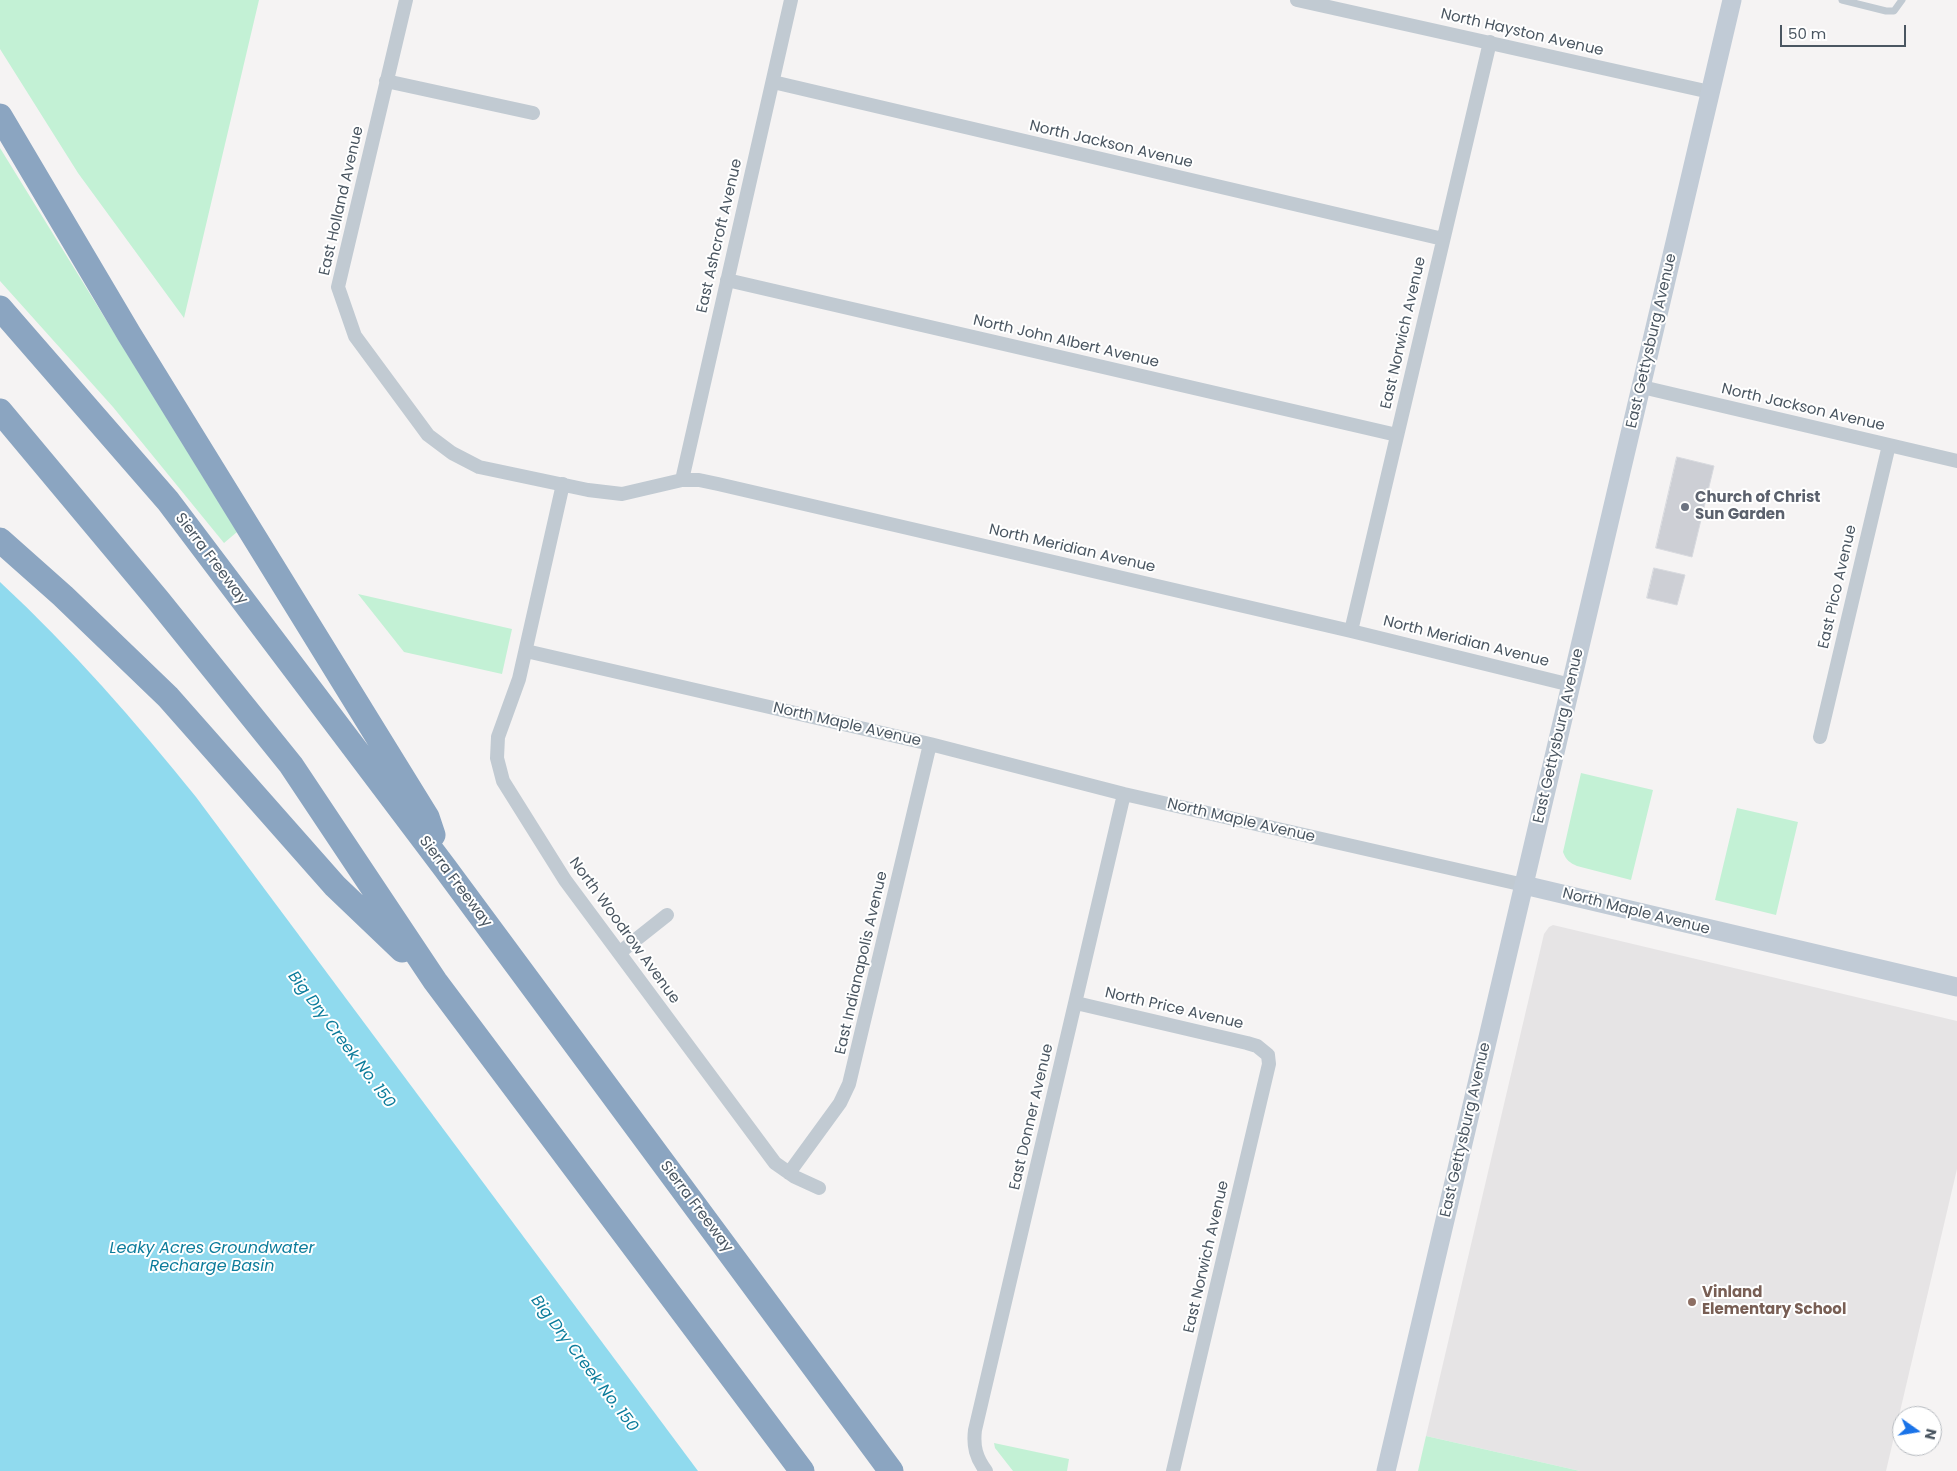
<!DOCTYPE html>
<html>
<head>
<meta charset="utf-8">
<style>
	body { margin:0 }
	#map { position:relative; width:1957px; height:1471px; overflow:hidden; background:#f5f3f3; font-family:Poppins,sans-serif }
	canvas { display:block }
	.north { position:absolute; left:1892px; top:1406px; width:50px; height:50px; box-sizing:border-box; background:#fff; border:1px solid #b7bbc0; border-radius:50%; rotate:103deg; font-size:14px; font-weight:700; line-height:20px; text-align:center; color:#4a5661 }
	.north::after { content:''; display:block; margin:auto; width:18px; height:22px; background:#1a73e8; clip-path:polygon(50% 0,100% 100%,50% 72%,0 100%) }
	.scale { position:absolute; left:1780px; top:25px; width:126px; height:22px; box-sizing:border-box; border:2px solid #4a5661; border-top:0; padding-left:6px; font-size:15px; line-height:18px; white-space:nowrap; color:#4a5661; -webkit-text-stroke:4px #fff; paint-order:stroke }
</style>
</head>
<body>
<div id="map">
<canvas width="1957" height="1471"></canvas>
<div class="north">N</div>
<div class="scale">50 m</div>
</div>
<script>
const context = document.querySelector('canvas').getContext('2d');
context.lineJoin = 'round';
function fill(path, color) { context.fillStyle = color; context.fill(path, 'evenodd'); }
function strokePath(path, color, width, dash) { context.strokeStyle = color; context.lineWidth = width; context.lineCap = dash ? 'butt' : 'round'; context.setLineDash(dash || []); context.stroke(path); }
function label(font, color, halo, rows, align = 'center') {
  context.font = font + ' Poppins,sans-serif'; context.lineWidth = 4; context.setLineDash([]); context.textBaseline = 'middle'; context.strokeStyle = halo; context.fillStyle = color; for (const [text, x, y, turn = 0] of rows) {
    context.save(); context.translate(x, y); context.rotate((+turn || 0) * Math.PI / 180); context.textAlign = isNaN(turn) ? turn : align; if (halo) context.strokeText(text, 0, 0); context.fillText(text, 0, 0); context.restore();
  }
}
fill(new Path2D(`
	M1553 925 1957 1021V1169L1886 1471H1580L1426 1436 1544 934 1549 927Z`), '#e6e4e5');
fill(new Path2D(`
	M0 0H259L184 318 78 173 0 49Z
	M0 148 237 532 224 543 113 407 0 281Z
	M358 594 512 629 502 674 404 652Z
	M1581 773 1653 790 1631 880 1577 866C1570 863 1566 860 1563 852Z
	M1737 808 1798 822 1776 915 1715 900Z
	M1426 1436 1580 1471H1418Z
	M994 1443 1069 1459 1067 1471H1013L995 1448Z`), '#c3f1d5');
fill(new Path2D(`
	M0 582C71 648 135 721 196 797L698 1471H0Z`), '#90daee');
const building = new Path2D(`
	M1677 457 1714 466 1692 557 1656 548Z
	M1654 568 1685 575 1677 605 1647 598Z`);
fill(building, '#cdcfd5');
strokePath(building, '#d7d9de', 1);
strokePath(new Path2D(`
	M1842 0 1886 11H1894L1902 0`), '#c1cad2', 7);
strokePath(new Path2D(`
	M406 0 338 287 355 336 428 435 452 453 479 467 588 490 622 494 682 480H699L718 484 1351 631 1571 685
	M1297 0 1710 92
	M386 81 533 113
	M773 82 1443 239
	M727 280 1397 435
	M1642 387 1957 461
	M682 480 791 0
	M563 484 519 679 498 737 497 758 503 781 565 880 775 1163 795 1177 819 1188
	M1351 631 1490 42
	M526 651 930 744 1124 794 1524 885
	M1820 737 1889 445
	M619 953 667 915
	M1076 1003 1247 1043 1257 1046 1268 1055 1269 1064 1173 1471
	M789 1173 840 1103 849 1084 930 744
	M986 1471C976 1458 973 1446 975 1430L1124 794`), '#c1cad2', 14);
strokePath(new Path2D(`
	M1524 885 1957 987
	M1386 1471 1732 0`), '#c1cbd6', 19);
strokePath(new Path2D(`
	M0 116 129 334 427 817 433 835
	M0 308 168 501 445 868 891 1471
	M0 411 158 600 291 765 435 981 802 1471
	M0 540 63 596 168 697 335 886 402 950`), '#8ba5c1', 25);
for (const [x, y, r, color] of [
	[1685,507,5,"#6b7280"],
	[1692,1302,5,"#8d6e63"]
]) { const dot = new Path2D(); dot.arc(x, y, r, 0, 2 * Math.PI); context.fillStyle = color; context.fill(dot); strokePath(dot, '#fff', 2); }
label('15px', '#4a5661', '#fff', [
	["North Hayston Avenue",1522,33,13],
	["North Jackson Avenue",1111,145,13],
	["East Holland Avenue",342,201,-77],
	["East Ashcroft Avenue",720,236,-77],
	["East Norwich Avenue",1404,333,-77],
	["East Gettysburg Avenue",1652,341,-77],
	["North John Albert Avenue",1066,342,13],
	["North Jackson Avenue",1803,408,13],
	["North Meridian Avenue",1072,549,13],
	["Sierra Freeway",211,559,53],
	["East Pico Avenue",1838,587,-77],
	["North Meridian Avenue",1466,642,14],
	["North Maple Avenue",847,725,13],
	["East Gettysburg Avenue",1559,736,-77],
	["North Maple Avenue",1241,821,13],
	["Sierra Freeway",455,882,53],
	["North Maple Avenue",1636,912,14],
	["North Woodrow Avenue",624,931,54],
	["East Indianapolis Avenue",862,963,-77],
	["North Price Avenue",1174,1009,13],
	["East Donner Avenue",1032,1117,-77],
	["East Gettysburg Avenue",1466,1130,-77],
	["Sierra Freeway",696,1207,53],
	["East Norwich Avenue",1207,1257,-77]
]);
label('bold 15px', '#5b616d', '#fff', [
	["Church of Christ",1695,498],
	["Sun Garden",1695,515]
], 'left');
label('bold 15px', '#785e54', '#fff', [
	["Vinland",1702,1293],
	["Elementary School",1702,1310]
], 'left');
label('italic 16px', '#0c7c9b', '#fff', [
	["Big Dry Creek No. 150",341,1040,53],
	["Leaky Acres Groundwater",212,1249],
	["Recharge Basin",212,1267],
	["Big Dry Creek No. 150",584,1364,53]
]);
</script>
</body>
</html>
